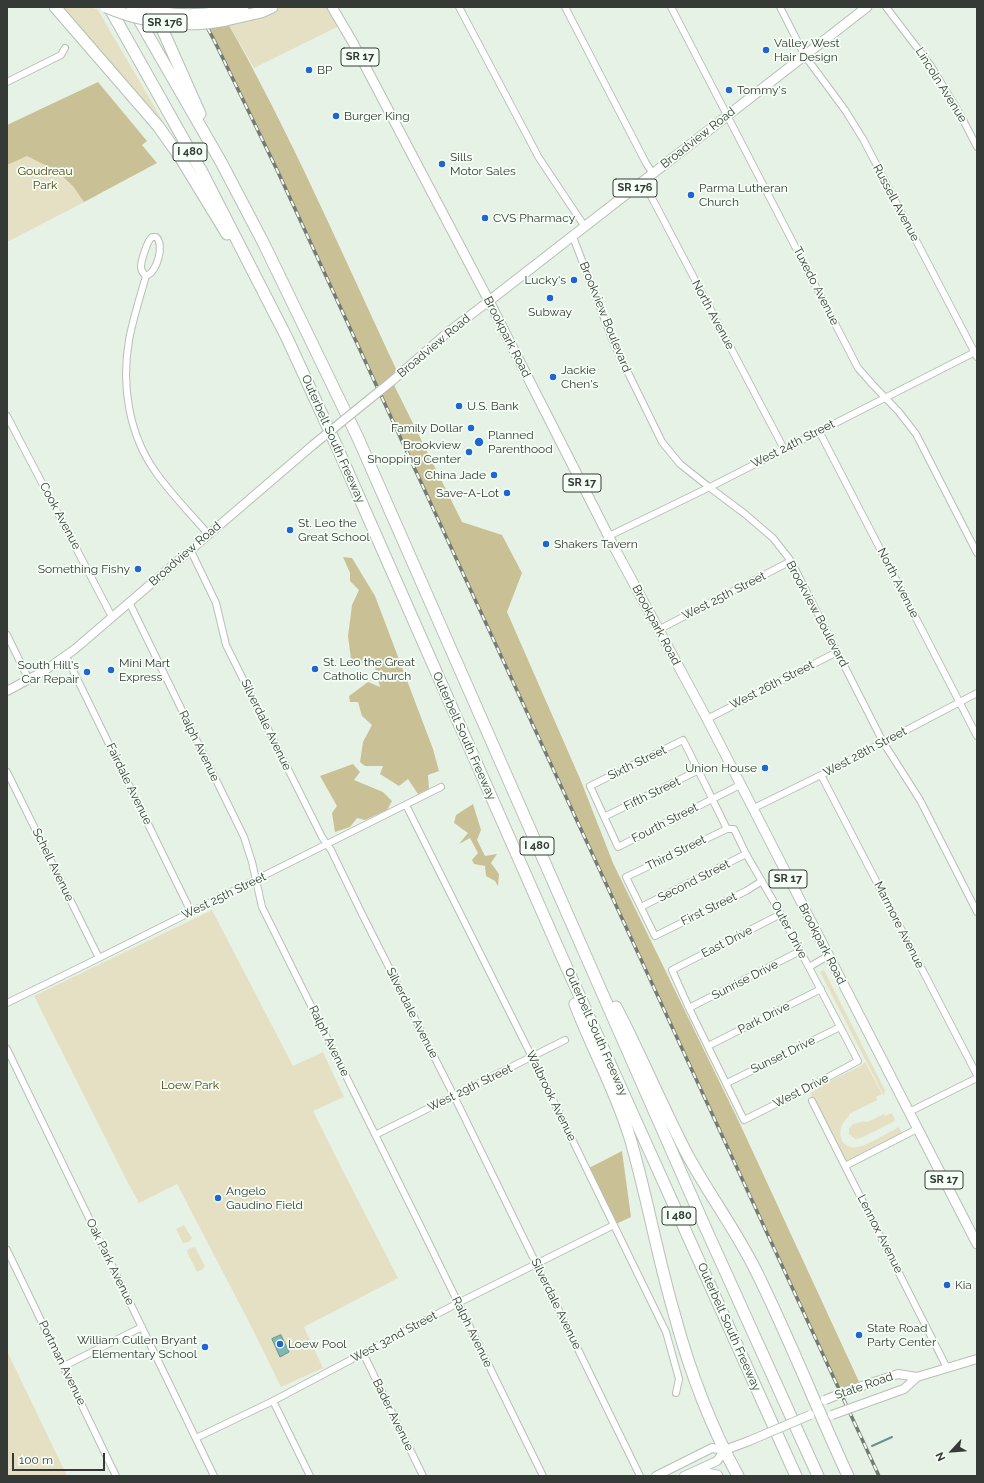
<!DOCTYPE html>
<html>
<head>
<meta charset="utf-8">
<style>
	body { margin:0 }
	#map { position:relative; width:984px; height:1483px; overflow:hidden; background:#e7f2e7; font-family:Raleway,sans-serif }
	canvas { display:block }
	.frame { position:absolute; inset:0; border:8px solid #363a36; pointer-events:none }
	.north { position:absolute; left:932px; top:1431px; width:40px; height:40px; -webkit-text-stroke:3px #f6fff6; paint-order:stroke; rotate:244deg; font-size:11px; font-weight:700; line-height:16px; text-align:center; color:#363a36 }
	.north::after { content:''; display:block; margin:auto; width:14px; height:18px; background:#363a36; clip-path:polygon(50% 0,100% 100%,50% 72%,0 100%) }
	.scale { position:absolute; left:12px; top:1453px; width:93px; height:18px; box-sizing:border-box; border:2px solid #363a36; border-top:0; padding-left:5px; font-size:12px; line-height:14px; white-space:nowrap; color:#363a36; -webkit-text-stroke:3px #f6fff6; paint-order:stroke }
</style>
</head>
<body>
<div id="map">
<canvas width="984" height="1483"></canvas>
<div class="frame"></div>
<div class="north">N</div>
<div class="scale">100 m</div>
</div>
<script>
const context = document.querySelector('canvas').getContext('2d');
context.lineJoin = 'round';
function fill(path, color) { context.fillStyle = color; context.fill(path, 'evenodd'); }
function strokePath(path, color, width, dash) { context.strokeStyle = color; context.lineWidth = width; context.lineCap = dash ? 'butt' : 'round'; context.setLineDash(dash || []); context.stroke(path); }
function label(font, color, halo, rows, align = 'center') {
  context.font = font + ' Raleway,sans-serif'; context.lineWidth = 3.5; context.setLineDash([]); context.textBaseline = 'middle'; context.strokeStyle = halo; context.fillStyle = color; for (const [text, x, y, turn = 0] of rows) {
    context.save(); context.translate(x, y); context.rotate((+turn || 0) * Math.PI / 180); context.textAlign = isNaN(turn) ? turn : align; if (halo) context.strokeText(text, 0, 0); context.fillText(text, 0, 0); context.restore();
  }
}
fill(new Path2D(`
	M60 7H91L98 10 165 125 161 127Z
	M272 7H334L343 24 254 68 226 20Z
	M29 132 98 195 7 242V143Z
	M212 910 293 1066 323 1052 344 1097 313 1111 341 1167 398 1278 304 1327 323 1368 281 1387 251 1326 177 1184 139 1203 128 1183 34 996Z
	M824 970 885 1090 884 1096 820 972Z
	M865 1062 882 1094 876 1097 877 1100 849 1114V1116C834 1128 840 1151 858 1147 868 1145 887 1133 897 1128L899 1127 903 1135 847 1164 810 1093 818 1087 861 1066Z
	M892 1113 895 1120 893 1122 861 1138 855 1139 849 1134V1129L853 1124 864 1121V1122H867L884 1114 885 1116Z
	M184 1225 192 1238 189 1242 183 1243 176 1229Z
	M195 1247 205 1266 203 1269 197 1272 187 1252 188 1249Z
	M7 1351 67 1476H7Z`), '#e5e0c3');
fill(new Path2D(`
	M226 20C291 134 343 256 399 375L392 381 462 522 502 535 522 573 507 612 581 781 613 863 740 1124 861 1386 843 1396 278 172 205 24Z
	M98 82 147 141 142 145 157 163 84 202 73 186 57 171 27 156 7 165V125Z
	M343 557 352 558 375 596 433 749 439 771 428 775 429 789 418 794 408 779 399 786 380 774 383 766H365L360 762 363 742 372 725 362 716 358 702H350L349 696 368 682 380 687 375 667 351 659 348 636 352 605 359 590 350 581V573Z
	M353 764 360 772 354 780 383 792 392 801 387 810 365 820 357 818 350 827 335 832 332 813 337 806 320 776Z
	M473 804 481 830 477 840 485 856 497 854 491 863 499 874 498 886 495 881 486 876 485 866 474 864 472 860 478 853 470 838 459 844 468 833 454 823 456 815Z
	M622 1151 631 1217 614 1225 587 1169Z`), '#c9c195');
const water = new Path2D(`
	M281 1335 289 1352 280 1357 272 1339Z`);
fill(water, '#7eb8b3');
strokePath(water, '#68928e', 1);
strokePath(new Path2D(`
	M872 1446 892 1437`), '#68928e', 2);
const street = new Path2D(`
	M459 7 539 158 585 227
	M565 7 646 163 653 174
	M671 7 858 368 873 385 899 412 916 434 977 553
	M780 7 805 56 845 110 863 139 977 357
	M886 7 931 66 960 114 977 147
	M7 82 61 55 65 48
	M643 181 784 449
	M152 237H156C165 244 157 273 146 276 143 273 141 271 141 267 141 261 147 241 152 237Z
	M573 237 614 344 662 442 680 464 709 487 745 514 773 538 791 561 883 742 920 800 977 912
	M146 276C140 297 133 319 129 340 121 386 129 436 157 474 172 495 191 514 208 534
	M7 416 112 617
	M819 431 977 736
	M609 536 716 484 977 351
	M190 549 216 603 226 645 322 837 331 850 362 914 454 1096 640 1476
	M129 602 244 837 252 862 262 907 418 1221 543 1476
	M658 630 791 561
	M7 635 29 680
	M66 656 191 912
	M707 719 837 652
	M7 772 99 958
	M821 775 977 1075
	M740 785 618 847 590 786 683 740C698 769 712 799 727 829H734L746 854 781 914 858 1061 806 1089 744 1120 689 1008 672 970 781 914
	M406 805 532 1057 666 1332 679 1379 676 1393
	M752 809 821 775 977 693
	M604 817 699 770
	M727 829 626 877 655 936 746 891 762 881
	M641 907 746 854
	M809 967 828 956
	M7 1003 99 958 441 787
	M689 1008 800 951
	M708 1046 821 989
	M7 1049 214 1476
	M727 1083 840 1027
	M812 1101 947 1368
	M909 1112 977 1078
	M375 1135 565 1040
	M845 1166 917 1129
	M7 1250 116 1476
	M363 1353 423 1476
	M64 1366 142 1327
	M273 1401 310 1476
	M196 1438 273 1401 458 1303 614 1225`);
const secondary = new Path2D(`
	M392 381 448 332 489 301
	M7 691 44 671 75 649 313 445
	M847 1391 898 1374 917 1377
	M854 1407 904 1389 917 1377 977 1359
	M656 1476 712 1448 725 1450 749 1441
	M684 1476 717 1461 725 1450`);
const primary = new Path2D(`
	M332 7 352 41 489 301 614 547 707 719 977 1244
	M489 301 867 7`);
const highway = new Path2D(`
	M55 7 158 126 180 157 227 234
	M109 7 202 172 287 338 337 447 562 957 796 1476
	M134 11 221 162 263 242 358 438 706 1229 818 1476
	M222 12 243 7
	M156 15 200 114
	M226 20 261 12 272 7
	M575 1004C592 1049 616 1091 630 1138 647 1196 657 1255 674 1313 689 1369 710 1425 738 1476
	M616 1007C641 1055 662 1106 687 1154 708 1193 735 1229 755 1269 789 1337 816 1407 848 1476
	M697 1476 707 1474 717 1476`);
strokePath(street, '#b6c0b6', 8);
strokePath(secondary, '#b6c0b6', 10);
strokePath(primary, '#b6c0b6', 11);
strokePath(highway, '#b6c0b6', 13);
strokePath(street, '#fff', 6);
strokePath(secondary, '#fff', 8);
strokePath(primary, '#fff', 9);
strokePath(highway, '#fff', 11);
const rail = new Path2D(`
	M196 7 214 40 278 172 879 1476`);
strokePath(rail, '#747a74', 3.5);
strokePath(rail, '#f6fff6', 2, [6]);
const secondaryBridge = new Path2D(`
	M313 445 392 381
	M825 1400 847 1391
	M832 1415 854 1407
	M749 1441 810 1415`);
const highwayBridge = new Path2D(`
	M106 7C144 23 185 28 226 20
	M132 7C162 15 191 17 222 12`);
strokePath(secondaryBridge, '#b6c0b6', 10, []);
strokePath(highwayBridge, '#b6c0b6', 13, []);
strokePath(secondaryBridge, '#fff', 8);
strokePath(highwayBridge, '#fff', 11);
for (const [x, y, r, color] of [
	[766,50,4,"#1e67d2"],
	[309,70,4,"#1e67d2"],
	[729,90,4,"#1e67d2"],
	[336,116,4,"#1e67d2"],
	[442,164,4,"#1e67d2"],
	[691,195,4,"#1e67d2"],
	[485,218,4,"#1e67d2"],
	[574,280,4,"#1e67d2"],
	[550,298,4,"#1e67d2"],
	[553,377,4,"#1e67d2"],
	[459,406,4,"#1e67d2"],
	[471,428,4,"#1e67d2"],
	[479,442,5,"#1e67d2"],
	[469,452,4,"#1e67d2"],
	[494,475,4,"#1e67d2"],
	[507,493,4,"#1e67d2"],
	[290,530,4,"#1e67d2"],
	[546,544,4,"#1e67d2"],
	[138,569,4,"#1e67d2"],
	[315,669,4,"#1e67d2"],
	[111,670,4,"#1e67d2"],
	[87,672,4,"#1e67d2"],
	[765,768,4,"#1e67d2"],
	[218,1198,4,"#1e67d2"],
	[947,1285,4,"#1e67d2"],
	[859,1335,4,"#1e67d2"],
	[280,1344,4,"#1e67d2"],
	[205,1347,4,"#1e67d2"]
]) { const dot = new Path2D(); dot.arc(x, y, r, 0, 2 * Math.PI); context.fillStyle = color; context.fill(dot); strokePath(dot, '#f6fff6', 1.5); }
for (const [x, y, w] of [
	[165,23,44],
	[360,57,38],
	[190,152,34],
	[635,188,44],
	[582,483,38],
	[537,846,34],
	[788,879,38],
	[944,1180,38],
	[679,1216,34]
]) { const box = new Path2D(); box.roundRect(x - w / 2, y - 9, w, 18, 3); context.fillStyle = '#f6fff6'; context.fill(box); strokePath(box, '#363a36', 1); }
label('bold 11px', '#363a36', null, [
	["SR 176",165,23],
	["SR 17",360,57],
	["I 480",190,152],
	["SR 176",635,188],
	["SR 17",582,483],
	["I 480",537,846],
	["SR 17",788,879],
	["SR 17",944,1180],
	["I 480",679,1216]
]);
label('12px', '#363a36', '#f6fff6', [
	["Valley West",774,43],
	["Hair Design",774,57],
	["BP",317,70],
	["Tommy's",737,90],
	["Burger King",344,116],
	["Sills",450,157],
	["Motor Sales",450,171],
	["Parma Lutheran",699,188],
	["Church",699,202],
	["CVS Pharmacy",493,218],
	["Lucky's",566,280,"right"],
	["Subway",550,312,"center"],
	["Jackie",561,370],
	["Chen's",561,384],
	["U.S. Bank",467,406],
	["Family Dollar",463,428,"right"],
	["Planned",488,435],
	["Parenthood",488,449],
	["Brookview",461,445,"right"],
	["Shopping Center",461,459,"right"],
	["China Jade",486,475,"right"],
	["Save-A-Lot",499,493,"right"],
	["St. Leo the",298,523],
	["Great School",298,537],
	["Shakers Tavern",554,544],
	["Something Fishy",130,569,"right"],
	["St. Leo the Great",323,662],
	["Catholic Church",323,676],
	["Mini Mart",119,663],
	["Express",119,677],
	["South Hill's",79,665,"right"],
	["Car Repair",79,679,"right"],
	["Union House",757,768,"right"],
	["Angelo",226,1191],
	["Gaudino Field",226,1205],
	["Kia",955,1285],
	["State Road",867,1328],
	["Party Center",867,1342],
	["William Cullen Bryant",197,1340,"right"],
	["Elementary School",197,1354,"right"],
	["Loew Pool",288,1344]
], 'left');
label('12px', '#363a36', '#f6fff6', [
	["Lincoln Avenue",941,85,58],
	["Broadview Road",698,138,-38],
	["Russell Avenue",896,203,62],
	["Tuxedo Avenue",816,286,63],
	["North Avenue",713,315,62],
	["Brookview Boulevard",605,317,68],
	["Brookpark Road",507,337,63],
	["Broadview Road",434,346,-40],
	["Outerbelt South Freeway",333,439,66],
	["West 24th Street",793,444,-27],
	["Cook Avenue",60,516,62],
	["Broadview Road",185,554,-41],
	["North Avenue",898,583,63],
	["West 25th Street",724,596,-27],
	["Brookview Boulevard",817,614,62],
	["Brookpark Road",656,625,62],
	["West 26th Street",772,685,-27],
	["Silverdale Avenue",266,725,64],
	["Outerbelt South Freeway",464,736,66],
	["Ralph Avenue",199,746,64],
	["West 28th Street",865,752,-28],
	["Sixth Street",637,763,-26],
	["Fairdale Avenue",129,784,64],
	["Fifth Street",652,794,-26],
	["Fourth Street",665,823,-27],
	["Third Street",676,853,-26],
	["Schell Avenue",53,865,64],
	["Second Street",694,881,-27],
	["West 25th Street",224,896,-26],
	["First Street",709,909,-26],
	["Marmore Avenue",899,925,63],
	["Outer Drive",789,930,62],
	["East Drive",727,942,-27],
	["Brookpark Road",822,944,63],
	["Sunrise Drive",745,980,-27],
	["Silverdale Avenue",412,1013,63],
	["Park Drive",764,1018,-27],
	["Outerbelt South Freeway",596,1032,66],
	["Ralph Avenue",329,1041,64],
	["Sunset Drive",783,1055,-26],
	["West 29th Street",470,1088,-26],
	["West Drive",801,1091,-27],
	["Walbrook Avenue",551,1096,64],
	["Lennox Avenue",880,1234,63],
	["Oak Park Avenue",110,1262,64],
	["Silverdale Avenue",556,1304,64],
	["Outerbelt South Freeway",729,1327,66],
	["Ralph Avenue",472,1332,64],
	["West 32nd Street",394,1337,-28],
	["Portman Avenue",62,1363,64],
	["State Road",864,1386,-19],
	["Bader Avenue",393,1415,64]
]);
label('12px', '#4d430c', '#f6fff6', [
	["Goudreau",45,171],
	["Park",45,185],
	["Loew Park",190,1085]
]);
</script>
</body>
</html>
